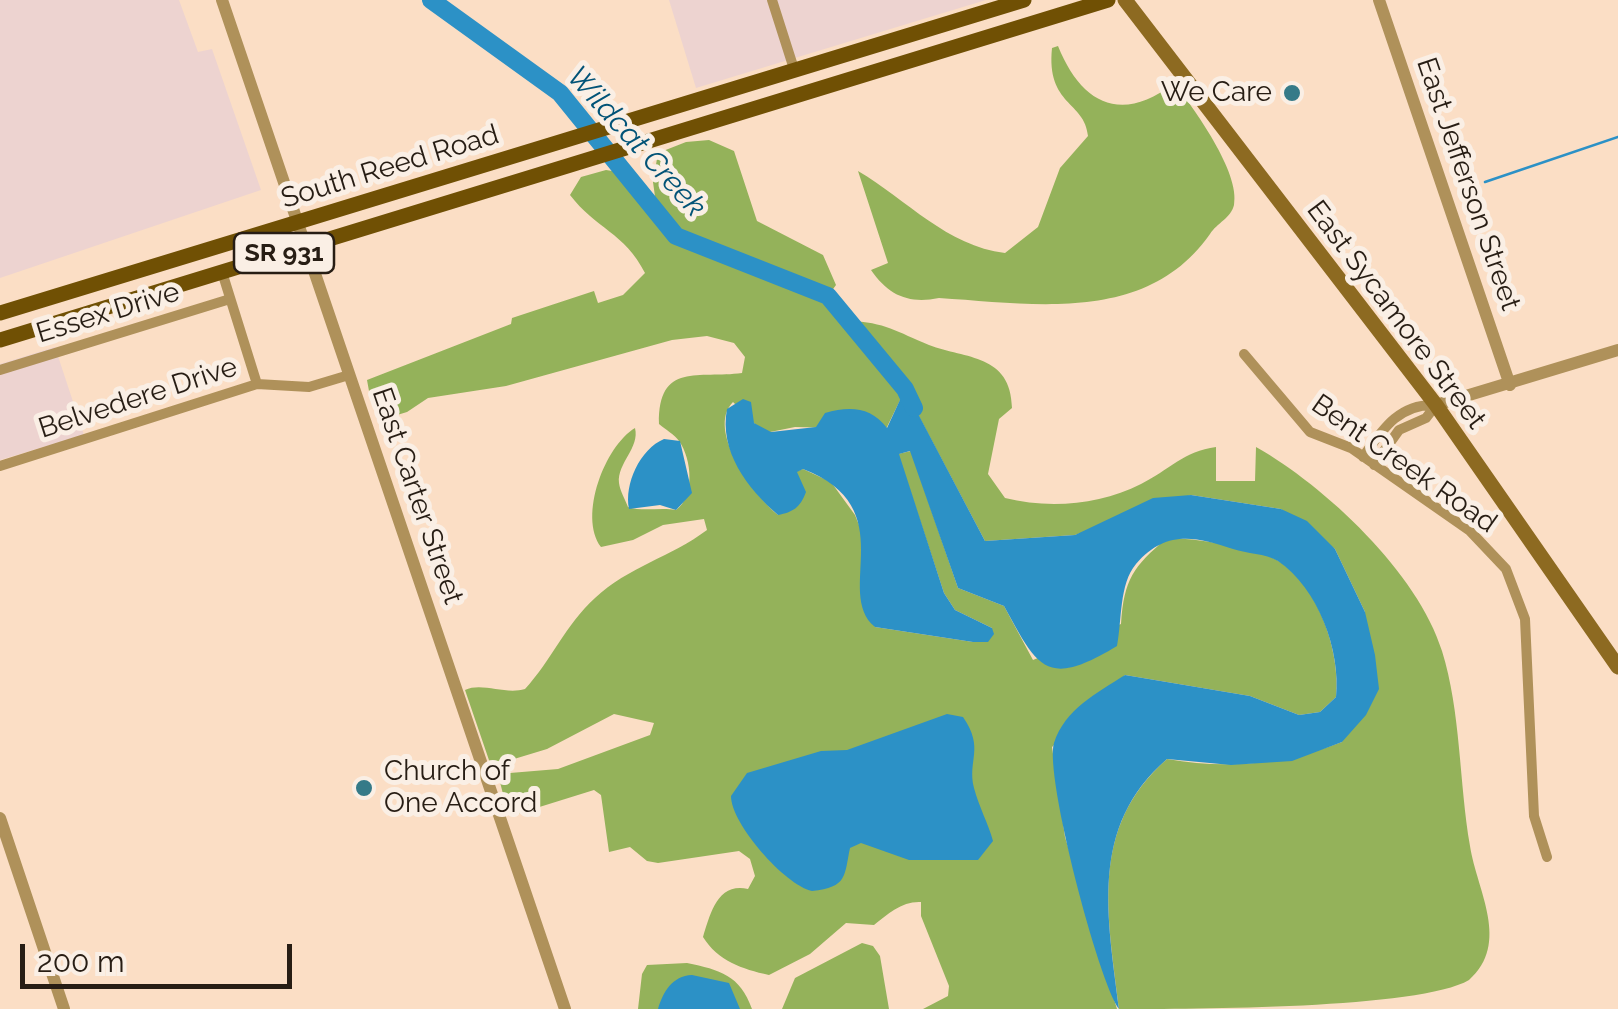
<!DOCTYPE html>
<html>
<head>
<meta charset="utf-8">
<style>
	body { margin:0 }
	#map { position:relative; width:1618px; height:1009px; overflow:hidden; background:#fbdec5; font-family:Raleway,sans-serif }
	canvas { display:block }
	.scale { position:absolute; left:20px; top:944px; width:272px; height:45px; box-sizing:border-box; border:5px solid #271d14; border-top:0; padding-left:12px; font-size:30px; line-height:35px; white-space:nowrap; color:#271d14; -webkit-text-stroke:8px #faefe5; paint-order:stroke }
</style>
</head>
<body>
<div id="map">
<canvas width="1618" height="1009"></canvas>
<div class="scale">200 m</div>
</div>
<script>
const context = document.querySelector('canvas').getContext('2d');
context.lineJoin = 'round';
function fill(path, color) { context.fillStyle = color; context.fill(path, 'evenodd'); }
function strokePath(path, color, width, dash) { context.strokeStyle = color; context.lineWidth = width; context.lineCap = dash ? 'butt' : 'round'; context.setLineDash(dash || []); context.stroke(path); }
function label(font, color, halo, rows, align = 'center') {
  context.font = font + ' Raleway,sans-serif'; context.lineWidth = 10; context.setLineDash([]); context.textBaseline = 'middle'; context.strokeStyle = halo; context.fillStyle = color; for (const [text, x, y, turn = 0] of rows) {
    context.save(); context.translate(x, y); context.rotate((+turn || 0) * Math.PI / 180); context.textAlign = isNaN(turn) ? turn : align; if (halo) context.strokeText(text, 0, 0); context.fillText(text, 0, 0); context.restore();
  }
}
fill(new Path2D(`
	M0 0H179L198 52 212 49 261 190 0 278Z
	M669 0H986L696 88Z
	M55 347 84 435 0 460V364Z`), '#edd3d0');
fill(new Path2D(`
	M1058 46C1081 103 1121 125 1174 83 1193 107 1241 173 1234 205 1231 218 1217 223 1210 234 1147 324 1035 304 939 298 909 304 889 296 871 270L888 263 858 171C907 200 947 246 1005 253L1038 227 1060 168 1088 136C1085 101 1046 106 1052 48Z
	M709 140 734 151 757 221 823 255 836 285 828 296 849 321C885 322 897 332 929 345 966 359 1011 354 1012 408L999 419 988 474 1005 498C1049 509 1100 505 1141 484 1169 470 1184 451 1216 447V481H1255L1256 447C1325 486 1418 573 1442 651 1461 712 1459 782 1470 846 1477 891 1511 943 1469 980 1420 1009 1192 1009 1119 1009 1108 916 1088 828 1167 759 1228 770 1284 764 1342 742L1365 612 1335 549 1281 509 1191 495 1075 535 985 541 905 390 886 429 795 427 770 432 760 429 733 402C705 430 755 496 778 515L797 471 803 469 831 482 855 515 863 535V582L875 627 973 642 992 628 955 610 944 593 898 454 911 451 958 588 1004 606 1033 660 1121 624C1124 579 1133 567 1167 538 1195 538 1251 547 1275 559 1318 582 1341 653 1336 697L1320 712 1299 715 1250 696 1125 675 1052 747 1065 837 1117 1009H923L948 996 949 986 921 916V902C902 901 888 914 874 925L846 923 810 954 769 975C742 969 718 961 703 937 710 915 717 882 748 889L755 876 750 859 739 851 658 863 647 861 630 847 609 852 601 795 594 790 517 814 507 810 498 774 558 769 650 735 654 723 614 714 547 749 491 766 465 690C482 682 505 695 525 689 551 661 566 624 595 598 628 567 671 557 707 530L704 519 663 525 633 540 601 547C578 516 605 446 635 428 640 448 617 463 619 483 620 491 625 499 628 507 643 512 660 507 676 510 695 497 692 459 679 441 675 435 665 429 659 424 658 361 699 379 742 373L745 357 734 343 707 336 672 340 506 386 428 398 407 412 384 419 371 402 367 380 511 324 512 318 594 291 598 303 623 295 645 273C625 233 595 228 570 195L581 177 606 170 625 173 657 211 653 182 658 153 686 142Z
	M862 943 873 946 880 956 889 1009H782L795 978Z
	M687 963C720 970 740 975 752 1009H638L642 974 647 965Z`), '#94b25a');
fill(new Path2D(`
	M905 389 985 541 1075 535 1153 498 1191 495 1281 509 1307 521 1335 549 1365 612 1375 655 1379 689 1366 715 1342 742 1292 761 1231 765 1167 759C1088 827 1108 918 1119 1009 1099 983 1044 775 1054 743 1065 709 1097 693 1125 675L1250 696 1299 715 1320 712 1336 697C1341 651 1318 588 1278 561 1265 553 1247 554 1233 549 1195 536 1165 530 1136 564 1119 584 1122 621 1117 646 1046 689 1038 668 1004 606L958 588 910 451 899 454 944 593 955 610 992 628 994 634 988 642H973L875 627C833 592 904 508 803 469L797 472 806 492C800 508 793 512 778 515 747 488 719 451 727 409L743 399 751 402 754 423 771 432 816 427 825 413C850 406 871 407 887 428Z
	M664 439 680 441 692 493 676 510 660 505 629 509C624 484 640 449 664 439Z
	M947 714 963 717C985 749 967 760 974 788 979 807 988 823 993 841L978 860H909L861 843 850 848C844 876 848 887 812 891 785 885 731 824 731 796L747 773 821 751 847 750Z
	M692 975 729 983 740 1009H658C663 992 672 976 692 975Z`), '#2c91c6');
strokePath(new Path2D(`
	M1485 182 1618 137`), '#2c91c6', 2.5);
strokePath(new Path2D(`
	M431 0 560 93 676 236 828 296 905 389 914 408`), '#2c91c6', 18);
strokePath(new Path2D(`
	M772 0 794 69
	M222 272 257 384
	M1244 354 1310 432 1351 448 1470 531 1506 569 1525 619 1534 816 1547 857
	M0 370 230 299
	M1363 457C1382 430 1399 403 1436 405
	M1374 465 1399 430 1426 418 1436 405
	M0 466 257 384 309 387 349 375`), '#af915a', 10);
strokePath(new Path2D(`
	M222 0 565 1009
	M1379 0 1510 385
	M1436 405 1618 350
	M0 818 64 1009`), '#af915a', 12);
strokePath(new Path2D(`
	M1125 0 1436 405 1618 667`), '#8d6a21', 15);
strokePath(new Path2D(`
	M0 313 1024 0
	M0 340 1108 0`), '#705004', 15);
for (const [x, y, r, color] of [
	[1292,93,10,"#357a88"],
	[364,788,10,"#357a88"]
]) { const dot = new Path2D(); dot.arc(x, y, r, 0, 2 * Math.PI); context.fillStyle = color; context.fill(dot); strokePath(dot, '#faefe5', 4); }
for (const [x, y, w] of [
	[284,253,100]
]) { const box = new Path2D(); box.roundRect(x - w / 2, y - 20, w, 40, 8); context.fillStyle = '#faefe5'; context.fill(box); strokePath(box, '#271d14', 2.5); }
label('bold 25px', '#271d14', null, [
	["SR 931",284,253]
]);
label('28px', '#271d14', '#faefe5', [
	["We Care",1272,93],
	["Church of",384,772,"left"],
	["One Accord",384,804,"left"]
], 'right');
label('28px', '#271d14', '#faefe5', [
	["South Reed Road",390,167,-17],
	["East Jefferson Street",1468,184,71],
	["Essex Drive",108,313,-17],
	["East Sycamore Street",1396,315,53],
	["Belvedere Drive",138,398,-18],
	["Bent Creek Road",1404,464,35],
	["East Carter Street",417,496,71]
]);
label('italic 30px', '#025377', '#faefe5', [
	["Wildcat Creek",636,142,48]
]);
</script>
</body>
</html>
